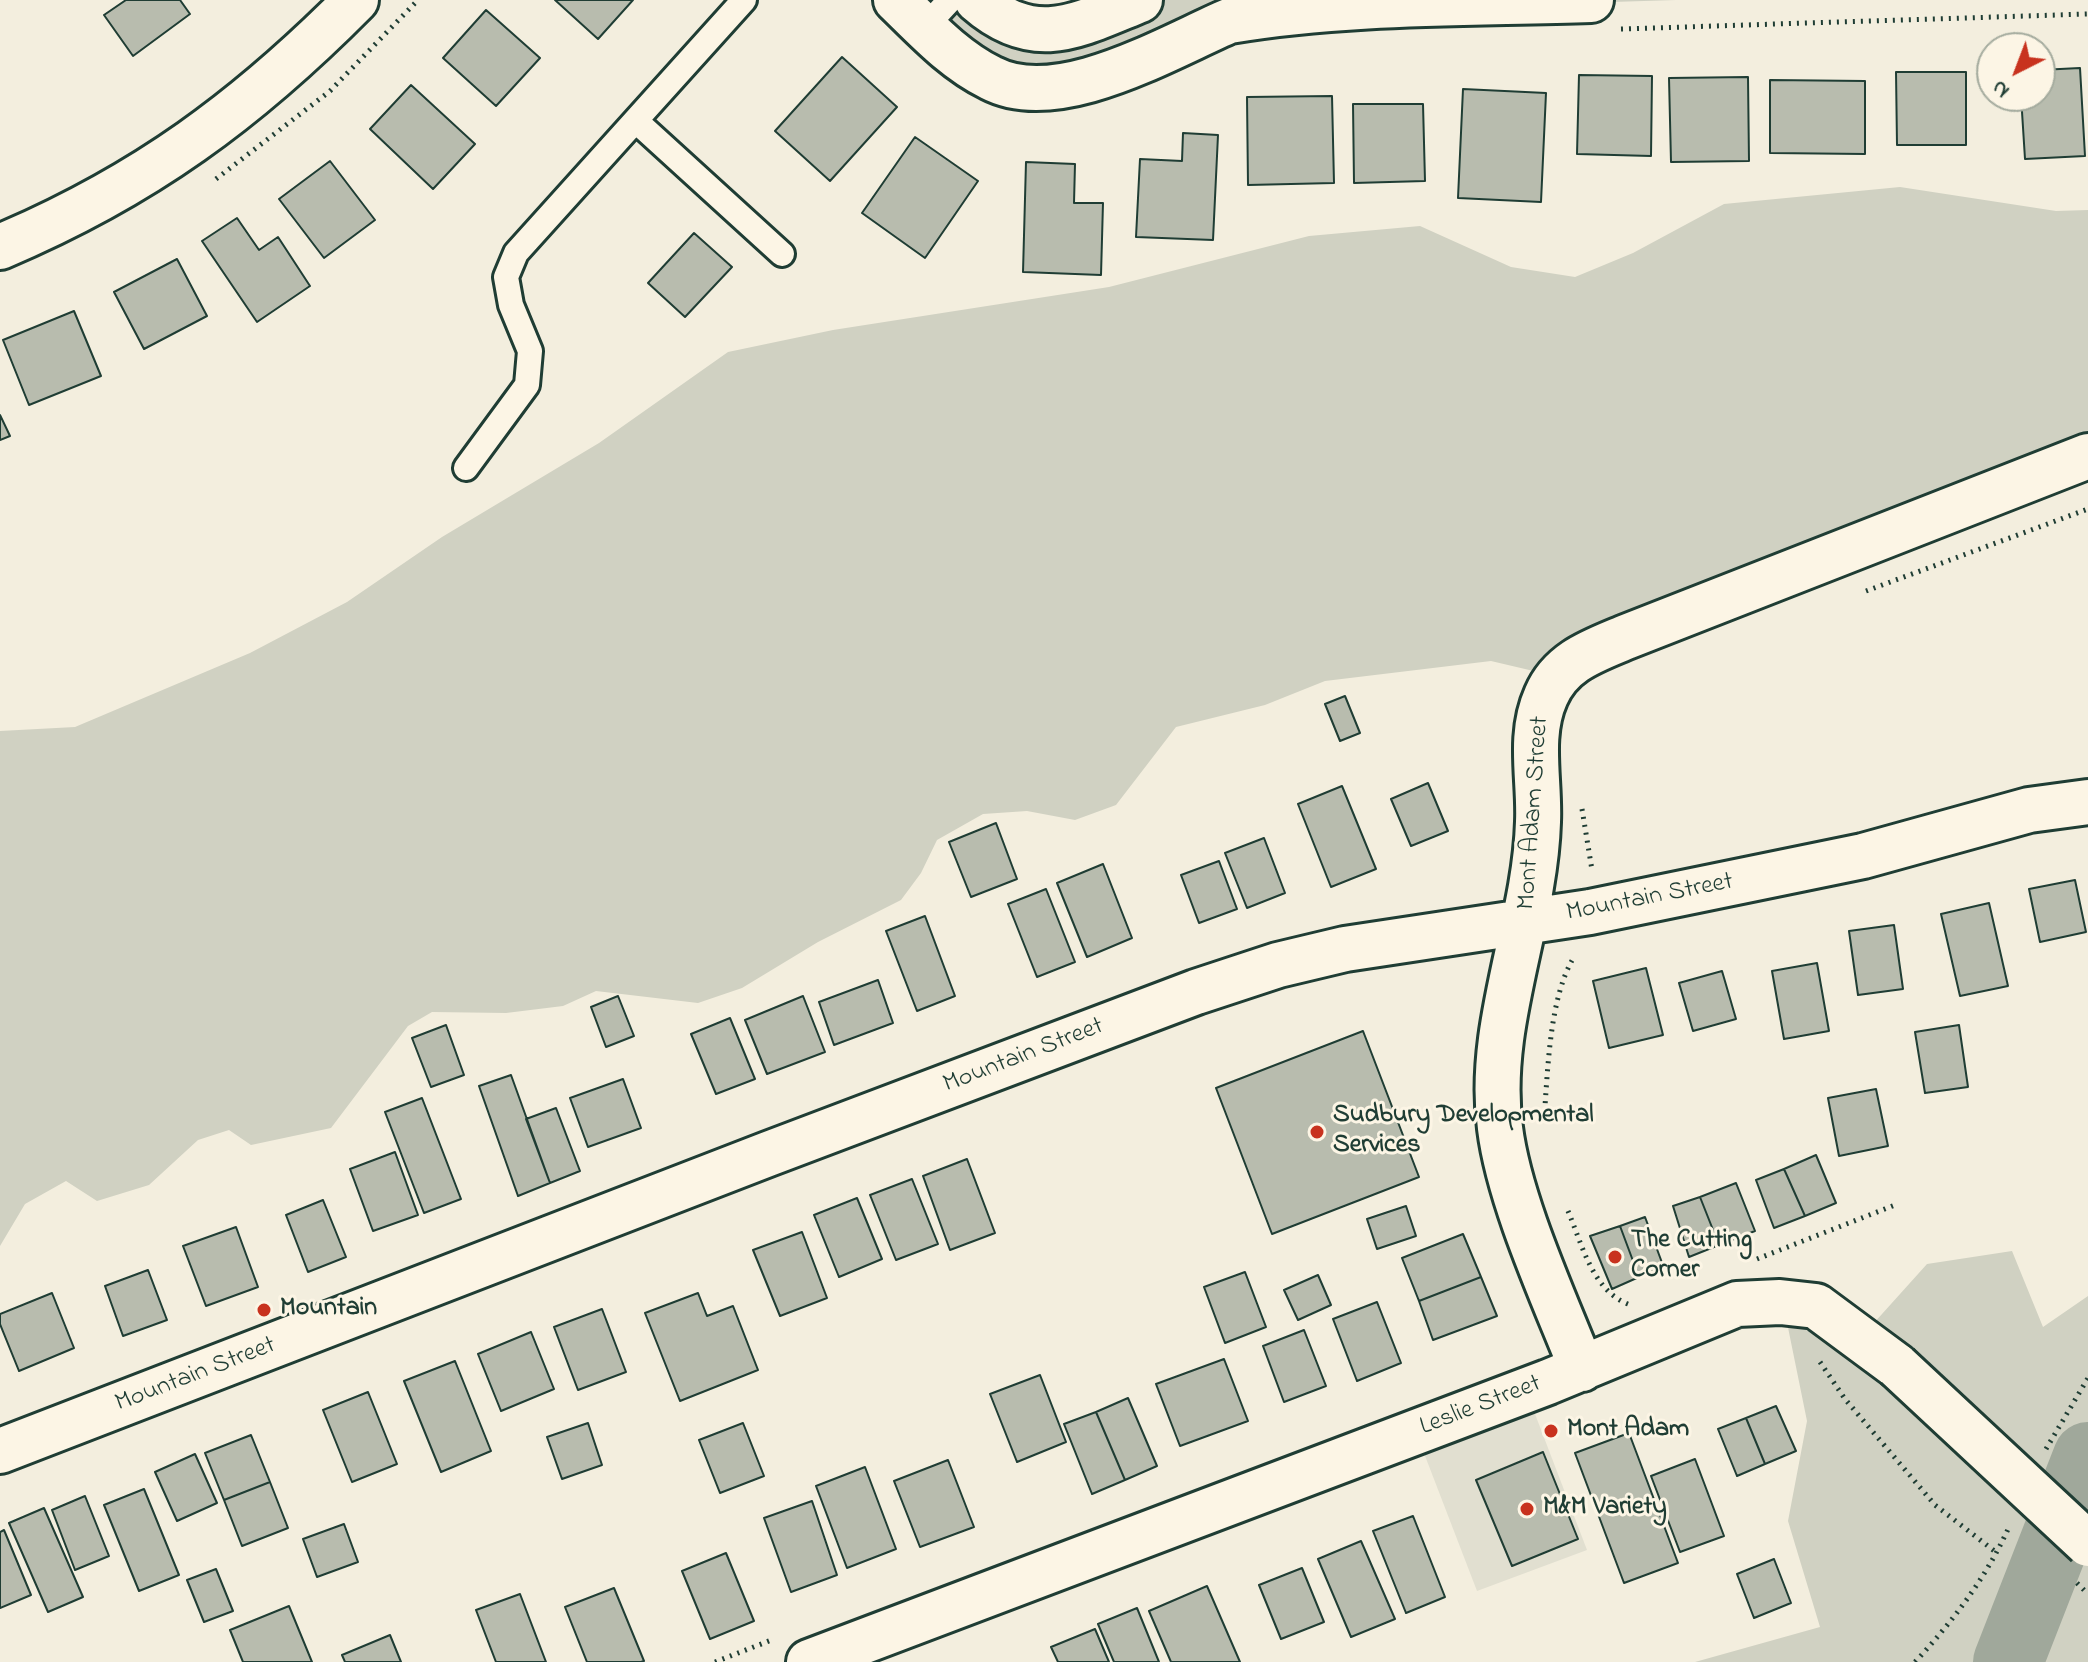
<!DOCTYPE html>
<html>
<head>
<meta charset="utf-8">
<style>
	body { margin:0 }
	#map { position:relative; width:2088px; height:1662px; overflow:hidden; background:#f3eede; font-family:"Indie Flower",sans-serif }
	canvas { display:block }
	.north { position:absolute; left:1976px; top:32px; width:80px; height:80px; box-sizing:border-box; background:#fcf5e5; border:2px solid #a4ab9e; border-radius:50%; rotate:222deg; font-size:22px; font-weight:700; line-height:32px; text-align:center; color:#1f3d34 }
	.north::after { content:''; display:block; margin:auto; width:28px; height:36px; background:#c8321e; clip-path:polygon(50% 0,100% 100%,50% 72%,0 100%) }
</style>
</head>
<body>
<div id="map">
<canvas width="2088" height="1662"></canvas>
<div class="north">N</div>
</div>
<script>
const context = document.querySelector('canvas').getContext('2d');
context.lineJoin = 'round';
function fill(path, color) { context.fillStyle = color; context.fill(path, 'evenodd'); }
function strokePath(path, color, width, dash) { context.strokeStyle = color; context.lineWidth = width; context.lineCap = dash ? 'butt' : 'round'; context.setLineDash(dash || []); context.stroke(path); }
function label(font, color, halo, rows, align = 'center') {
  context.font = font + ' "Indie Flower",sans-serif'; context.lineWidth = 6; context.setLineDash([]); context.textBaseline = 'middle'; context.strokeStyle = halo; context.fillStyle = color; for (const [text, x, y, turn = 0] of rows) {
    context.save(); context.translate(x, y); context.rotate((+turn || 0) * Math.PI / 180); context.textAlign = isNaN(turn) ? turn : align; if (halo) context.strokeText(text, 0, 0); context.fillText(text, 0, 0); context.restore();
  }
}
fill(new Path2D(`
	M1527 1393 1587 1550 1477 1591 1417 1435Z`), '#e1dfd0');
fill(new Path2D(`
	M892 0H980L996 14 1133 0H1676L1386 9 1275 17 1048 91Z
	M1900 187 2056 211 2088 210V459L1559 677 1491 661 1325 681 1265 705 1176 727 1116 805 1075 820 1027 811 983 814 937 840 921 873 901 900 818 942 742 988 698 1003 596 991 563 1006 506 1013 432 1012 408 1026 331 1128 251 1145 229 1130 198 1140 149 1185 97 1201 66 1181 25 1204 0 1246V731L75 727 250 653 347 602 442 537 599 443 728 352 833 330 1109 287 1309 236 1420 226 1511 267 1575 277 1633 253 1724 204Z
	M2012 1251 2043 1327 2088 1296V1662H1695L1820 1627 1788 1521 1807 1421 1782 1298 1864 1334 1927 1264Z`), '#d0d1c2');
strokePath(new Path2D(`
	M2008 1662 2088 1457`), '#a0a89b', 70);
const building = new Path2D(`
	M126 0H180L190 14 133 56 104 15Z
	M555 0H633L598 39Z
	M486 10 540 58 496 106 443 58Z
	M842 57 897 107 830 181 775 131Z
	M2080 68 2085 156 2025 159 2021 96H2040V70Z
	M1896 72H1966V145H1897Z
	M1579 75 1652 76 1651 156 1577 154Z
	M1748 77 1749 161 1671 162 1669 78Z
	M1770 80 1865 81V154L1770 153Z
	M411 85 475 144 433 189 370 129Z
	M1463 89 1546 93 1541 202 1458 198Z
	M1332 96 1334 183 1248 185 1247 97Z
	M1353 104H1423L1425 181 1354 183Z
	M1183 133 1218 135 1213 240 1136 237 1140 159 1182 161Z
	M915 137 978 181 925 258 862 213Z
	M330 161 375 220 324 258 279 199Z
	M1026 162 1075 164 1074 203H1103L1101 275 1023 272Z
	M237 218 259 250 278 237 310 286 257 322 202 241Z
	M694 233 732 267 685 317 648 283Z
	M177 259 207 316 144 349 114 292Z
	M74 311 101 376 29 405 3 340Z
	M0 415 10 436 0 440Z
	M1345 696 1360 733 1340 741 1325 704Z
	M1428 783 1448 831 1411 846 1391 799Z
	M1342 786 1376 869 1331 887 1298 804Z
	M996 823 1017 879 971 897 949 842Z
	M1264 838 1285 893 1247 908 1225 853Z
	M1219 861 1237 909 1199 923 1181 875Z
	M1103 864 1132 938 1087 957 1057 883Z
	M2075 880 2086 932 2040 942 2029 889Z
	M1046 889 1075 962 1037 977 1008 904Z
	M1989 903 2008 986 1960 996 1941 914Z
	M925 916 955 996 917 1011 886 931Z
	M1894 925 1903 989 1858 995 1849 931Z
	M1817 963 1829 1031 1784 1039 1772 971Z
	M1646 968 1663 1035 1609 1048 1593 981Z
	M1722 971 1736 1019 1693 1031 1679 983Z
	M878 980 893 1023 834 1045 819 1002Z
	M618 996 634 1036 606 1047 591 1007Z
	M803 996 825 1052 767 1074 745 1020Z
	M730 1018 755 1079 716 1094 691 1034Z
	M446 1025 464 1075 431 1087 412 1038Z
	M1959 1025 1968 1087 1925 1093 1915 1032Z
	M1363 1031 1419 1177 1272 1234 1216 1088Z
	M511 1075 550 1183 518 1196 479 1086Z
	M623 1079 641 1128 588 1147 570 1098Z
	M1876 1089 1888 1146 1839 1156 1828 1098Z
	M422 1098 461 1199 424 1213 385 1112Z
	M556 1108 580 1171 550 1183 526 1119Z
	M395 1152 418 1215 373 1231 350 1169Z
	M1816 1155 1836 1203 1805 1216 1784 1169Z
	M967 1159 995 1233 950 1250 923 1176Z
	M1784 1169 1805 1216 1774 1228 1756 1180Z
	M912 1179 938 1244 896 1260 870 1195Z
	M1736 1183 1755 1231 1719 1245 1700 1197Z
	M1700 1197 1719 1245 1689 1257 1673 1206Z
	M857 1198 882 1259 839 1277 814 1215Z
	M323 1200 346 1257 308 1272 286 1215Z
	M1406 1206 1416 1236 1377 1249 1367 1219Z
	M1645 1217 1664 1268 1639 1277 1620 1226Z
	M1620 1226 1639 1277 1612 1289 1590 1236Z
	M236 1227 258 1287 206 1306 183 1246Z
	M802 1232 827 1298 780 1316 753 1250Z
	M1463 1234 1481 1277 1419 1301 1402 1258Z
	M148 1270 167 1320 123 1336 105 1286Z
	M1245 1272 1266 1327 1225 1343 1204 1287Z
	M1318 1275 1331 1305 1298 1320 1284 1290Z
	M1481 1277 1497 1316 1433 1340 1419 1301Z
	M52 1293 74 1348 19 1371 0 1324V1314Z
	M698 1293 707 1316 733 1306 758 1370 680 1401 645 1313Z
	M1377 1302 1401 1363 1357 1381 1333 1319Z
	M602 1309 626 1372 578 1390 554 1327Z
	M1304 1330 1326 1386 1284 1402 1263 1346Z
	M531 1332 554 1389 501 1411 478 1354Z
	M1224 1359 1248 1421 1180 1446 1156 1384Z
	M455 1361 491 1451 441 1472 404 1381Z
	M1040 1375 1066 1442 1017 1462 990 1394Z
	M368 1392 397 1464 352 1482 323 1410Z
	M1128 1398 1157 1466 1125 1480 1096 1412Z
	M1776 1406 1796 1451 1765 1464 1746 1418Z
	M1096 1412 1125 1480 1092 1494 1064 1424Z
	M1746 1418 1765 1464 1737 1476 1718 1429Z
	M588 1423 602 1465 562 1479 547 1437Z
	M743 1423 764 1476 720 1493 699 1440Z
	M1629 1433 1678 1563 1624 1583 1575 1453Z
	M251 1435 270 1482 224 1500 205 1453Z
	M1543 1452 1578 1539 1512 1566 1476 1480Z
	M195 1454 217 1503 177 1521 155 1472Z
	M1695 1459 1724 1536 1680 1552 1651 1476Z
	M948 1460 974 1527 920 1547 894 1481Z
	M865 1467 896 1549 847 1568 816 1486Z
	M270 1482 288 1528 242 1546 224 1500Z
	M144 1489 179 1575 139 1591 104 1505Z
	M85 1496 109 1556 75 1570 52 1510Z
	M812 1501 837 1575 791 1592 764 1518Z
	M44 1508 83 1597 48 1612 9 1523Z
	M1413 1516 1445 1597 1406 1613 1373 1531Z
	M344 1524 358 1562 317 1577 303 1539Z
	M4 1530 31 1595 0 1608V1532Z
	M1361 1541 1395 1619 1351 1637 1318 1559Z
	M726 1553 754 1621 710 1639 682 1571Z
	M1774 1559 1791 1603 1754 1618 1737 1574Z
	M1302 1568 1324 1622 1281 1639 1259 1585Z
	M216 1569 233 1611 204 1622 187 1580Z
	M1207 1586 1240 1662H1171L1149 1611Z
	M614 1588 644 1661 641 1662H587L565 1607Z
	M520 1594 546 1662H496L476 1610Z
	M289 1606 312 1662H243L230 1630Z
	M1137 1608 1159 1662H1114L1098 1624Z
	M1095 1629 1109 1662H1058L1051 1647Z
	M390 1635 401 1662H345L342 1655Z`);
fill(building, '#b8bcae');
strokePath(building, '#1f3d34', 2);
const lane = new Path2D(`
	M925 27 950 0
	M636 121 782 254
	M466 468 527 385 530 351 511 305 506 277 516 253 744 0`);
const street = new Path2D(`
	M896 0C925 28 954 60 991 78 1058 113 1166 48 1229 21 1348 1 1471 4 1591 0
	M977 0C1035 51 1078 25 1140 0
	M0 247C144 186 247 110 356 0
	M1582 1369C1554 1298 1509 1201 1500 1128 1486 1025 1535 924 1538 822 1540 780 1528 736 1546 696 1561 661 1593 651 1626 637L2088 456
	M0 1451 768 1154 1196 992 1278 965 1345 949 1590 912 1863 856 2029 810 2088 802
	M809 1662 1548 1382 1737 1304 1780 1302 1816 1306 1897 1366`);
strokePath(lane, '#1f3d34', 30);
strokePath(street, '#1f3d34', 50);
strokePath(new Path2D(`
	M1621 29 2088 14
	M216 179 330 91 418 0
	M1866 591 2088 509
	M1582 809 1592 870
	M1544 1119C1548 1071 1549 998 1574 957
	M1568 1211C1582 1244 1592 1290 1628 1304
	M1757 1259 1895 1205
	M1820 1362 1845 1399 1935 1505 1997 1553
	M2046 1449 2088 1378
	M715 1662 774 1639
	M1915 1662C1953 1621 1986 1578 2009 1527`), '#1f3d34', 5, [2, 6]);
strokePath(lane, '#fcf5e5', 24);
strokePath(street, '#fcf5e5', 44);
const streetBridge = new Path2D(`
	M1897 1366 2088 1544`);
strokePath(streetBridge, '#1f3d34', 50, []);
strokePath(new Path2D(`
	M2077 1583 2088 1594`), '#1f3d34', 5, [2, 6]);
strokePath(streetBridge, '#fcf5e5', 44);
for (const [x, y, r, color] of [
	[1317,1132,8,"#c8321e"],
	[1615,1257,8,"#c8321e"],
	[264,1310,8,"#c8321e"],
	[1551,1431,8,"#c8321e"],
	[1527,1509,8,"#c8321e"]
]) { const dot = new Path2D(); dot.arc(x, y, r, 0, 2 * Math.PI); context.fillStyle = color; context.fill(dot); strokePath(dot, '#fcf5e5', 3); }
label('26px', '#1f3d34', '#fcf5e5', [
	["Mont Adam Street",1535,813,-86],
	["Mountain Street",1650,899,-11],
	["Mountain Street",1024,1057,-21],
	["Mountain Street",196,1376,-21],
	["Leslie Street",1481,1407,-21]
]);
label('bold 26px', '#1f3d34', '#fcf5e5', [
	["Sudbury Developmental",1333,1117],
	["Services",1333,1147],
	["The Cutting",1631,1242],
	["Corner",1631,1272],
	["Mountain",280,1310],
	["Mont Adam",1567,1431],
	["M&M Variety",1543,1509]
], 'left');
</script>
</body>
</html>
